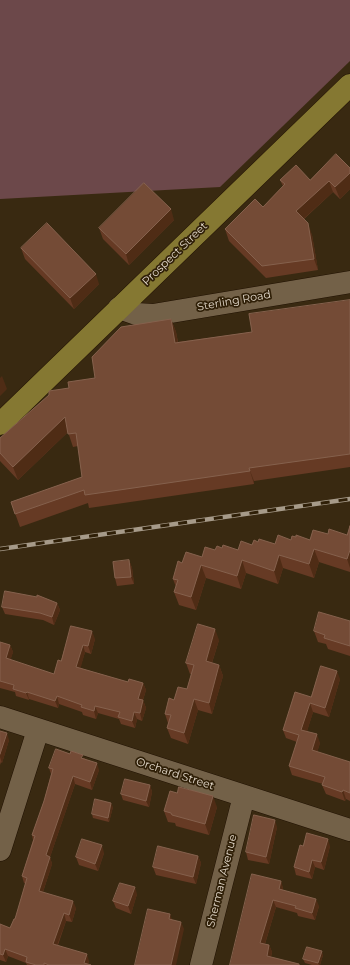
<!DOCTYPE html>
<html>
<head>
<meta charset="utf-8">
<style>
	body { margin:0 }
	canvas { display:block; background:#392911 }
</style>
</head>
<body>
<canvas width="350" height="965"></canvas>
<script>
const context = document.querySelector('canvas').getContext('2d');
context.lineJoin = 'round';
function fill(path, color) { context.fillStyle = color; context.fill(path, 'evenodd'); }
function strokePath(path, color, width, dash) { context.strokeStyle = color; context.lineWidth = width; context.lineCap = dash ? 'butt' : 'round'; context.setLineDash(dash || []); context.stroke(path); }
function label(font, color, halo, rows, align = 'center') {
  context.font = font + ' Montserrat,sans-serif'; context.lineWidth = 3.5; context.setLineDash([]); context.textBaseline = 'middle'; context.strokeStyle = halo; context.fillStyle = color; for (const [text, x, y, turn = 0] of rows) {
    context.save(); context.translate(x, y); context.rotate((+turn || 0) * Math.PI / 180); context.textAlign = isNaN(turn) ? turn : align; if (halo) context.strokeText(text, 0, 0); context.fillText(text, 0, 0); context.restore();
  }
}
fill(new Path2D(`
	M0 0H350V61L220 187 0 199Z`), '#6c484a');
const minor = new Path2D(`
	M119 308 136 314 153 315 350 282
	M0 717 350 830
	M0 850 38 730
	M201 965 244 796`);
const major = new Path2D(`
	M0 424 350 85`);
strokePath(minor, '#201100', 23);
strokePath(major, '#201100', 23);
strokePath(minor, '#736148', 22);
strokePath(major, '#857832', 22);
const rail = new Path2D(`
	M0 549 350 499`);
strokePath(rail, '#a69a89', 4.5);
strokePath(rail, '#2f1f07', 3, [9]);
fill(new Path2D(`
	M350 168V189L340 199 333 192 304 219 312 235 318 270 266 278 229 241 225 229 263 207 283 186 280 180H310Z
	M174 220 129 265 103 239 99 228Z
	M21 248 99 284 74 309 25 259Z
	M350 300V467L254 481V484L89 508 88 503 20 527 11 502 82 477 78 446 73 447 68 432 18 480 0 461V438L69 388 95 378 171 319 176 332 178 342 252 332Z
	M350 526V572L319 562 314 578 283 568 278 584 246 573 241 589 206 578 196 610 179 605 174 592 176 587 173 579 182 563 202 557 215 550 222 548 238 550 252 545 258 542 275 544 291 540 296 537 310 540 328 534 347 535Z
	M129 560 132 568 134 584 117 586 115 578Z
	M57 603 60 610 54 625 43 620 5 614 2 607Z
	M350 621V656L328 649 326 644 318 642 314 631Z
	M71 626 95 639 91 654 85 652 80 668 128 682 143 683 146 690 143 700 146 708 142 721 137 719 135 728 121 724 119 719 98 713 96 719 83 715 82 712 59 704 58 708 29 699V700L16 696 15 692 0 688V642L10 645 13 652 10 660 54 674 61 661Z
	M219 640 212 663 219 665 223 676 212 714 198 710 188 744 171 738 167 728 168 723 165 714 174 700 187 689 191 674H190L186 663Z
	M340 679 329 717 313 712 307 731 320 743 317 752 350 762V801L346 799 345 801 326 794 322 785 323 784 292 775 289 766 297 742 286 738 283 730 311 697Z
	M0 731 9 740 2 763 1 762 0 765Z
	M84 758 99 770 92 790 75 784 50 857 52 864 43 892 76 908 72 922 66 921 58 945 89 961 88 964 91 965H27L26 963 8 956 6 962 0 960V924L10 928 15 919 26 884 24 883 22 876 33 840 32 835 44 801 51 774 49 768Z
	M150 785 152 792 149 807 123 800 121 794Z
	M113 807 109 822 93 818 92 814Z
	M217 807 209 835 176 826 175 823 168 822 164 811Z
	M277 827 269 864 248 860 246 852Z
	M303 846H330L324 870 315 867 312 879 296 875 294 867Z
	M104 853 98 871 79 865 76 857Z
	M198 856 201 863 196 884 156 875 153 867Z
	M281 881 283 889V890L319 906 315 920 298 916 297 913 276 907 265 944 269 945 272 952 271 957 230 965Z
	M137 894 131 914 116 908 113 901Z
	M323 955 320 965H312L305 963 303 959Z`), '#663a24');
fill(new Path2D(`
	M350 173V189L340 199 335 187Z
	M329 181 333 192 300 222 296 211Z
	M171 209 174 220 129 265 126 254Z
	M308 223 312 235 318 270 314 259Z
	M96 274 99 284 74 309 70 298Z
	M171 319 176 332 180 356 175 343Z
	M2 376 7 389 0 396V378Z
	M65 417 70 430 18 480 13 467Z
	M249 468 254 481V484L250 471Z
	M314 549 319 562 314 578 309 564Z
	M350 550V568L347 559Z
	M279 555 283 568 278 584 274 571Z
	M129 560 132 568 134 584 131 577Z
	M242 560 246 573 241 589 237 576Z
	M201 565 206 578 196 610 191 597Z
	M57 603 60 610 54 625 52 617Z
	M215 629 219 640 209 672 206 661Z
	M92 631 95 639 91 654 88 646Z
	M10 645 13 652 9 666 6 658Z
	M83 645 85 652 79 674 76 667Z
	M219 665 223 676 212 714 209 703Z
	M337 671 340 679 329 717 325 708Z
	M143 683 146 690 141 706 138 699Z
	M27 692 29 699V700L26 693Z
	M57 696 59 704 58 708 55 701Z
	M194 699 198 710 188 744 184 733Z
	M143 700 146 708 142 721 140 713Z
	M310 703 313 712 305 738 301 730Z
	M95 706 98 713 96 719 94 711Z
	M134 712 137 719 135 728 132 721Z
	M7 733 9 740 2 763 0 757V754Z
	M317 734 320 743 315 759 312 750Z
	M97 763 99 770 92 790 90 782Z
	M73 776 75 784 50 857 52 864 41 898 39 891 46 855Z
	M150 785 152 792 149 807 146 801Z
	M343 790 346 799 345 801 342 792Z
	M213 796 217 807 209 835 205 824Z
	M111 803 113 807 109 822 108 818Z
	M275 820 277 827 269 864 266 857Z
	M328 839 330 846 324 870 321 862Z
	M102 845 104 853 98 871 95 864Z
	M198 856 201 863 196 884 193 877Z
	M312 860 315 867 312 879 309 872Z
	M281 881 283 889 281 896 279 889Z
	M135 887 137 894 131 914 128 906Z
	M316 899 319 906 315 920 312 913Z
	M273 900 276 907 263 950 260 943Z
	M73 901 76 908 72 922 69 915Z
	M64 913 66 921 55 951 53 944Z
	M170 914 173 922 169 919Z
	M181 922 184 929 176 965H171Z
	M269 945 272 952 269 964 267 956Z
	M5 949 8 956 6 962 3 955Z
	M322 951 323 955 320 965H319L318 963Z
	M87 954 89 961 88 965 84 963Z`), '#4f2c15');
const building = new Path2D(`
	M336 154 350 168V173L335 187 329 181 296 211 308 223 314 259 262 266 225 229 255 199 263 207 285 184 280 180 296 165 310 180Z
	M144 183 171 209 126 254 99 228Z
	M47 223 96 274 70 298 21 248Z
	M350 300V454L249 468 250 471 85 495 84 490 15 514 11 502 82 477 76 433 68 434 65 417 13 467 0 453V438L49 395V391L69 388 68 382 95 378 92 357 121 327 171 319 175 343 252 332 249 314Z
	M350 526V550L347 559 314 549 309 564 279 555 274 571 242 560 237 576 201 565 191 597 174 592 178 580 173 579 178 561 182 563 186 552 202 557 205 547 215 550 217 546 222 548 223 545 238 550 241 541 252 545 254 540 258 542 259 539 275 544 278 535 291 540 292 536 296 537V535L310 540 313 530 328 534 329 529 347 535Z
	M129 560 131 577 115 578 113 562Z
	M5 591 37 597V595L57 603 52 617 40 613 2 607Z
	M319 612 350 621V646L324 638 325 635 314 631Z
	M198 624 215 629 206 661 219 665 209 703 194 699 184 733 167 728 171 715 165 714 169 698 174 700 178 687 187 689 194 665 186 663Z
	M71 626 92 631 88 646 83 645 76 667 128 682 129 679 143 683 138 699 143 700 140 713 134 712 132 721 118 717 120 712 95 706 94 711 81 707 82 705 57 696 55 701 27 692 26 693 13 689 14 685 0 681V642L10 645 6 658 54 674 58 660 61 661Z
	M321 666 337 671 325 708 310 703 301 730 317 734 312 750 350 762V793L343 790 342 792 322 785 325 777 289 766 299 735 283 730 295 692 311 697Z
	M0 731 7 733 0 754Z
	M56 749 70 754 71 751 83 755 81 758 97 763 90 782 73 776 46 855 50 857 39 891 73 901 69 915 64 913 53 944 87 954 84 963 91 965H49L44 963V965H36L26 962 27 957 5 949 3 955 0 954V924L10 928 14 919H15L27 878 22 876 35 836 32 835 44 801 53 769 49 768Z
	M125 779 150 785 146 801 121 794Z
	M179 787 213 796 205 824 172 815 171 813 164 811 170 791 177 793Z
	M95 799 111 803 108 818 92 814Z
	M254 815 275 820 266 857 246 852Z
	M307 833 328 839 321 862 312 860 309 872 294 867 300 845 303 846Z
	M82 839 102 845 95 864 76 857Z
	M158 846 198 856 193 877 153 867Z
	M252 874 281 881 279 889 316 899 312 913 295 908 296 906 273 900 260 943 269 945 267 956 299 964V965H230Z
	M120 883 135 887 128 906 113 901Z
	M148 909 170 914 169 919 181 922 171 965H135Z
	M307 947 322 951 318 963 303 959Z`);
fill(building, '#744b36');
strokePath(building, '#85614d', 1);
label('11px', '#e3d9cb', '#2f1f07', [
	["Prospect Street",175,254,-44],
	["Sterling Road",234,301,-10],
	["Orchard Street",175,774,18],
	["Sherman Avenue",222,881,-76]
]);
</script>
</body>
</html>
